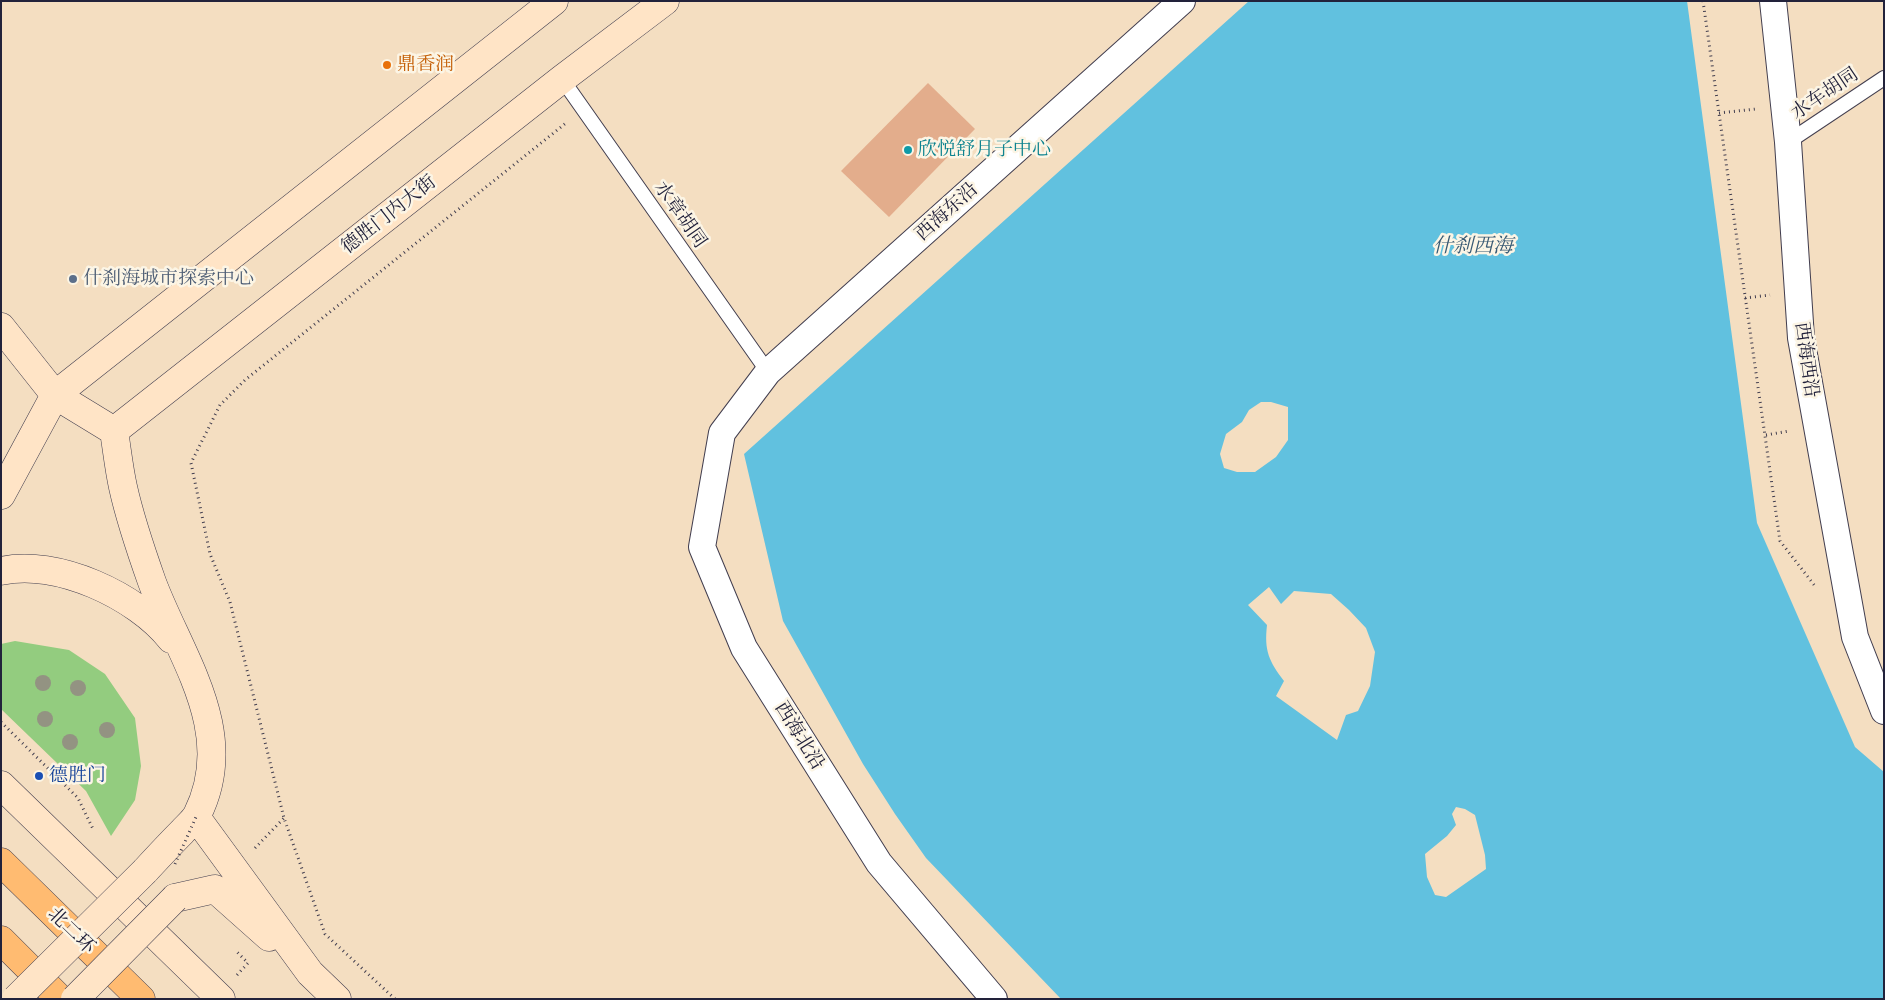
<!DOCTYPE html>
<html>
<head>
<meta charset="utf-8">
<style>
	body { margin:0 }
	#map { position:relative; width:1885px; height:1000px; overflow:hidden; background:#f4dec1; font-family:"Old Standard TT",serif }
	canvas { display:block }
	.frame { position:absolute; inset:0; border:2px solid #22223b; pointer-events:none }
</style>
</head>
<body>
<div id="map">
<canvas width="1885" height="1000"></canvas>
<div class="frame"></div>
</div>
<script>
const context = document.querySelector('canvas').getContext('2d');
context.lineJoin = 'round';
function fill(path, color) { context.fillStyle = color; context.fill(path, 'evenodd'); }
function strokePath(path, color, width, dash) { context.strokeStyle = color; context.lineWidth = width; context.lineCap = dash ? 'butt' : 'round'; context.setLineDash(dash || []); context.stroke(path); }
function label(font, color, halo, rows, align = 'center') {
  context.font = font + ' "Old Standard TT","Noto Serif SC",serif'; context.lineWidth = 5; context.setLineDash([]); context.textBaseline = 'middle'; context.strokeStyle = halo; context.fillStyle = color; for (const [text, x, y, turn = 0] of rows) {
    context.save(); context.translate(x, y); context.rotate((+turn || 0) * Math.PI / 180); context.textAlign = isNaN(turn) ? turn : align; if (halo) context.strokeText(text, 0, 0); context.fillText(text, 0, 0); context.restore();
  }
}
fill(new Path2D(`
	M15 641 69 650 105 674 135 718 141 766 135 800 111 836 86 791 1 709V644Z`), '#93cc7f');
fill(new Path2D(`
	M1249 1H1687L1757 523 1855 747 1884 772V999H1061L926 858 895 814 863 764 783 621 744 454ZM1261 402H1271L1288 407V440L1276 457 1255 472H1237L1224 468 1220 454 1226 434 1242 422 1249 410ZM1269 587 1281 604 1294 591 1331 594 1349 610 1366 628 1375 652 1370 686 1358 711 1346 715 1337 740 1276 696 1284 681C1269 661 1264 651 1267 625L1248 605ZM1456 807 1465 809 1475 815 1485 855 1486 869 1446 897 1435 895 1427 877 1425 854 1447 836 1456 825 1452 814Z`), '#61c1df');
fill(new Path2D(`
	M928 83 975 129 889 217 841 171Z`), '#e3ad8c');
const lane = new Path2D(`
	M562 79 768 372
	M1788 142 1884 78`);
const street = new Path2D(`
	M1773 1 1788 142 1801 338 1855 637 1884 711
	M994 999 879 863 744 648 702 547 722 433 768 372 1182 1`);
const secondary = new Path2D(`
	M1 327 55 395 114 431C117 450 119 469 123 487 130 519 141 551 152 582 180 657 239 732 197 815 193 822 186 827 182 832 169 845 157 858 145 871
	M114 431 562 79 665 1
	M1 495 55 395 554 1
	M1 571C56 558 137 596 171 639
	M1 785 221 999
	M196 817 310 973 337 999
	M175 898 215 889 269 937`);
const highway = new Path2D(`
	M1 862 141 999
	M1 940 60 999`);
strokePath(lane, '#423e4f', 16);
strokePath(street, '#423e4f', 28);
strokePath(secondary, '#423e4f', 29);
strokePath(highway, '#423e4f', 29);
strokePath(new Path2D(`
	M1703 1 1780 541 1815 586
	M1719 113 1756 109
	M1745 298 1770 295
	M1766 435 1789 431
	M1 722 78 798 94 831
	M255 848 284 818
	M237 975 248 963 237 952
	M395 999 325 934 284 818 230 602 210 554 191 463 220 405 245 380 566 123`), '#423e4f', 3, [1, 4]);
strokePath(lane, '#fff', 14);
strokePath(street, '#fff', 26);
strokePath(secondary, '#ffe4c6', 28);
strokePath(highway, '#ffbb71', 28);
const secondaryBridge = new Path2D(`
	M16 999 145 871
	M75 999 175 898`);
strokePath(secondaryBridge, '#423e4f', 29, []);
strokePath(new Path2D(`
	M175 864 196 817`), '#423e4f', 3, [1, 4]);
strokePath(secondaryBridge, '#ffe4c6', 28);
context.fillStyle = '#939382';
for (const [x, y] of [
	[43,683],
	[78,688],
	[45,719],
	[107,730],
	[70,742]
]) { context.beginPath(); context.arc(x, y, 8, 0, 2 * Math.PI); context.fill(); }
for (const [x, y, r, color] of [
	[387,65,5,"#e8710a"],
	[908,150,5,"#0f9aa8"],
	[73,279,5,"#5c6f8a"],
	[39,776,5,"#1a4fb4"]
]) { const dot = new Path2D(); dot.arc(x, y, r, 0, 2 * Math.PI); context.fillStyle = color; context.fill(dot); strokePath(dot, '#fcf5e5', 2); }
label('19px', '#c56008', '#fcf5e5', [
	["鼎香润",397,65]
], 'left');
label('19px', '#22223b', '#fcf5e5', [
	["水车胡同",1825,94,-34],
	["西海东沿",947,212,-42],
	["德胜门内大街",389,215,-38],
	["水章胡同",680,215,55],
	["西海西沿",1806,360,82],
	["西海北沿",799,736,58],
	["北二环",71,931,44]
]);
label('19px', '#0d838f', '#fcf5e5', [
	["欣悦舒月子中心",918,150]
], 'left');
label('19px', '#4e5e75', '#fcf5e5', [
	["什刹海城市探索中心",83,279]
], 'left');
label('19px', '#164399', '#fcf5e5', [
	["德胜门",49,776]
], 'left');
label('italic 20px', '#385a74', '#fcf5e5', [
	["什刹西海",1473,247]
]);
</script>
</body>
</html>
